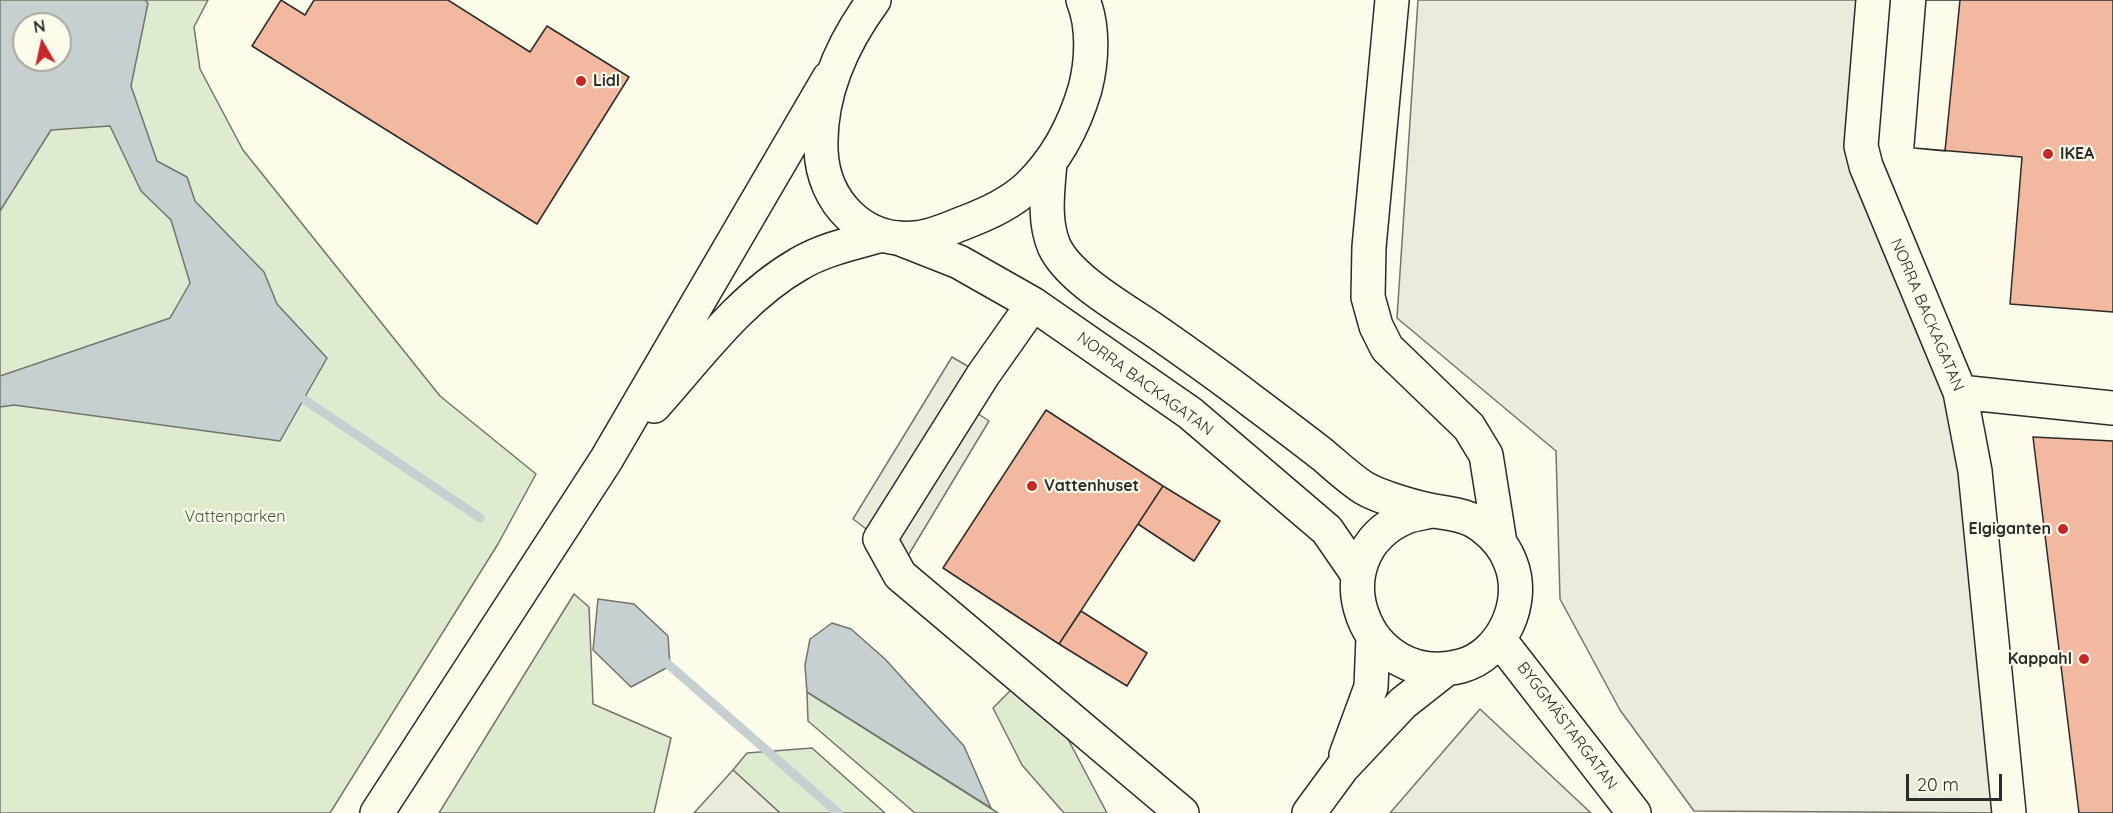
<!DOCTYPE html>
<html>
<head>
<meta charset="utf-8">
<style>
	body { margin:0 }
	#map { position:relative; width:2113px; height:813px; overflow:hidden; background:#fdfbea; font-family:Quicksand,sans-serif }
	canvas { display:block }
	.north { position:absolute; left:12px; top:12px; width:60px; height:60px; box-sizing:border-box; background:#fdfbea; border:2px solid #a9a89e; border-radius:50%; rotate:351deg; font-size:16px; font-weight:700; line-height:24px; text-align:center; color:#2b2b2b }
	.north::after { content:''; display:block; margin:auto; width:21px; height:27px; background:#c62828; clip-path:polygon(50% 0,100% 100%,50% 72%,0 100%) }
	.scale { position:absolute; left:1906px; top:774px; width:96px; height:27px; box-sizing:border-box; border:3px solid #2b2b2b; border-top:0; padding-left:8px; font-size:18px; line-height:21px; white-space:nowrap; color:#2b2b2b; -webkit-text-stroke:4px #fdfbea; paint-order:stroke }
</style>
</head>
<body>
<div id="map">
<canvas width="2113" height="813"></canvas>
<div class="north">N</div>
<div class="scale">20 m</div>
</div>
<script>
const context = document.querySelector('canvas').getContext('2d');
context.lineJoin = 'round';
function fill(path, color) { context.fillStyle = color; context.fill(path, 'evenodd'); }
function strokePath(path, color, width, dash) { context.strokeStyle = color; context.lineWidth = width; context.lineCap = dash ? 'butt' : 'round'; context.setLineDash(dash || []); context.stroke(path); }
function label(font, color, halo, rows, align = 'center') {
  context.font = font + ' Quicksand,sans-serif'; context.lineWidth = 4.5; context.setLineDash([]); context.textBaseline = 'middle'; context.strokeStyle = halo; context.fillStyle = color; for (const [text, x, y, turn = 0] of rows) {
    context.save(); context.translate(x, y); context.rotate((+turn || 0) * Math.PI / 180); context.textAlign = isNaN(turn) ? turn : align; if (halo) context.strokeText(text, 0, 0); context.fillText(text, 0, 0); context.restore();
  }
}
const green = new Path2D(`
	M0 0H208L194 27 200 69 243 150 440 396 536 474 498 544 330 813H0ZM24 24H60V60H24Z
	M574 594 589 607 593 704 671 738 654 813H439Z
	M1011 690 1060 724 1107 813H1064L1022 765 993 708Z
	M807 692 998 813H915L808 721Z
	M812 748 885 813H780L733 770 747 753Z`);
fill(green, '#deebd1');
strokePath(green, '#74746e', 1.5);
const parking = new Path2D(`
	M1418 0H1866L1867 169 1962 402 2011 813 1694 811 1620 710 1560 599 1556 451 1397 318Z
	M952 357 983 375 965 405 989 421 906 559 853 519Z
	M1480 709 1591 813H1390Z
	M733 770 780 813H694Z`);
fill(parking, '#eceadb');
strokePath(parking, '#74746e', 1.5);
const water = new Path2D(`
	M0 0H145L148 3 131 86 157 161 187 177 195 201 264 272 277 304 327 358 280 441 14 405 0 407V376L170 318 190 283 171 220 141 191 110 126 51 130 0 211ZM24 24H60V60H24Z
	M598 599 634 604 668 636 670 666 631 687 593 650Z
	M832 623 851 629 885 659 964 746 991 808 807 692 805 665 810 639Z`);
fill(water, '#c7d0d0');
strokePath(water, '#74746e', 1.5);
strokePath(new Path2D(`
	M305 400 480 518
	M661 658 838 813`), '#c7d0d0', 9);
const building = new Path2D(`
	M281 0 305 15 314 0H448L530 52 547 26 629 77 537 224 252 46Z
	M1926 0H2113V312L2010 304 2022 157 1914 148Z
	M1926 0H1960L1945 151 1914 148Z
	M1046 410 1163 486 1059 644 943 568Z
	M2033 437 2113 441V813H2079Z
	M1163 486 1220 521 1194 561 1138 524Z
	M1081 611 1147 653 1127 686 1059 644Z`);
fill(building, '#f2b8a0');
strokePath(building, '#2b2b2b', 1.5);
const minor = new Path2D(`
	M1392 0 1369 247 1368 297 1376 326 1387 348 1469 427 1486 455 1500 543
	M1873 0 1861 146 1866 166 1960 392 1975 471 2009 813
	M1050 162C1048 190 1043 219 1054 246 1069 279 1124 309 1154 330 1187 353 1220 376 1252 401 1276 419 1300 437 1323 455 1336 466 1350 479 1364 488 1379 497 1417 508 1434 511 1451 514 1469 515 1483 527 1496 537 1506 549 1511 564 1526 603 1502 655 1461 666 1363 691 1315 556 1406 517 1414 514 1423 513 1432 511
	M898 238 959 262 1033 304 1190 413 1327 530 1358 575
	M1033 304 983 375 880 539 900 575 1182 813
	M1960 392 2113 408
	M1499 639 1634 813
	M1346 755 1371 687 1373 638
	M1309 813 1342 768 1403 703 1445 670`);
const highway = new Path2D(`
	M874 0C841 45 819 95 821 150 823 201 862 243 915 238 932 237 950 228 966 222 989 213 1011 203 1029 186 1057 159 1074 126 1085 89 1092 62 1094 27 1083 0
	M654 406C698 357 741 297 799 264 824 249 854 243 882 235
	M377 813 606 460 829 78`);
strokePath(minor, '#2b2b2b', 36);
strokePath(highway, '#2b2b2b', 36);
strokePath(minor, '#fdfbea', 33);
strokePath(highway, '#fdfbea', 33);
for (const [x, y, r, color] of [
	[581,81,6,"#c62828"],
	[2048,154,6,"#c62828"],
	[1032,486,6,"#c62828"],
	[2063,529,6,"#c62828"],
	[2084,659,6,"#c62828"]
]) { const dot = new Path2D(); dot.arc(x, y, r, 0, 2 * Math.PI); context.fillStyle = color; context.fill(dot); strokePath(dot, '#fdfbea', 2); }
label('bold 16px', '#2b2b2b', '#fdfbea', [
	["Lidl",593,81],
	["IKEA",2060,154],
	["Vattenhuset",1044,486],
	["Elgiganten",2051,529,"right"],
	["Kappahl",2072,659,"right"]
], 'left');
label('16px', '#2b2b2b', '#fdfbea', [
	["NORRA BACKAGATAN",1927,315,67],
	["NORRA BACKAGATAN",1145,384,36],
	["BYGGMÄSTARGATAN",1567,726,53]
]);
label('16px', '#34623c', '#fdfbea', [
	["Vattenparken",235,517]
]);
</script>
</body>
</html>
